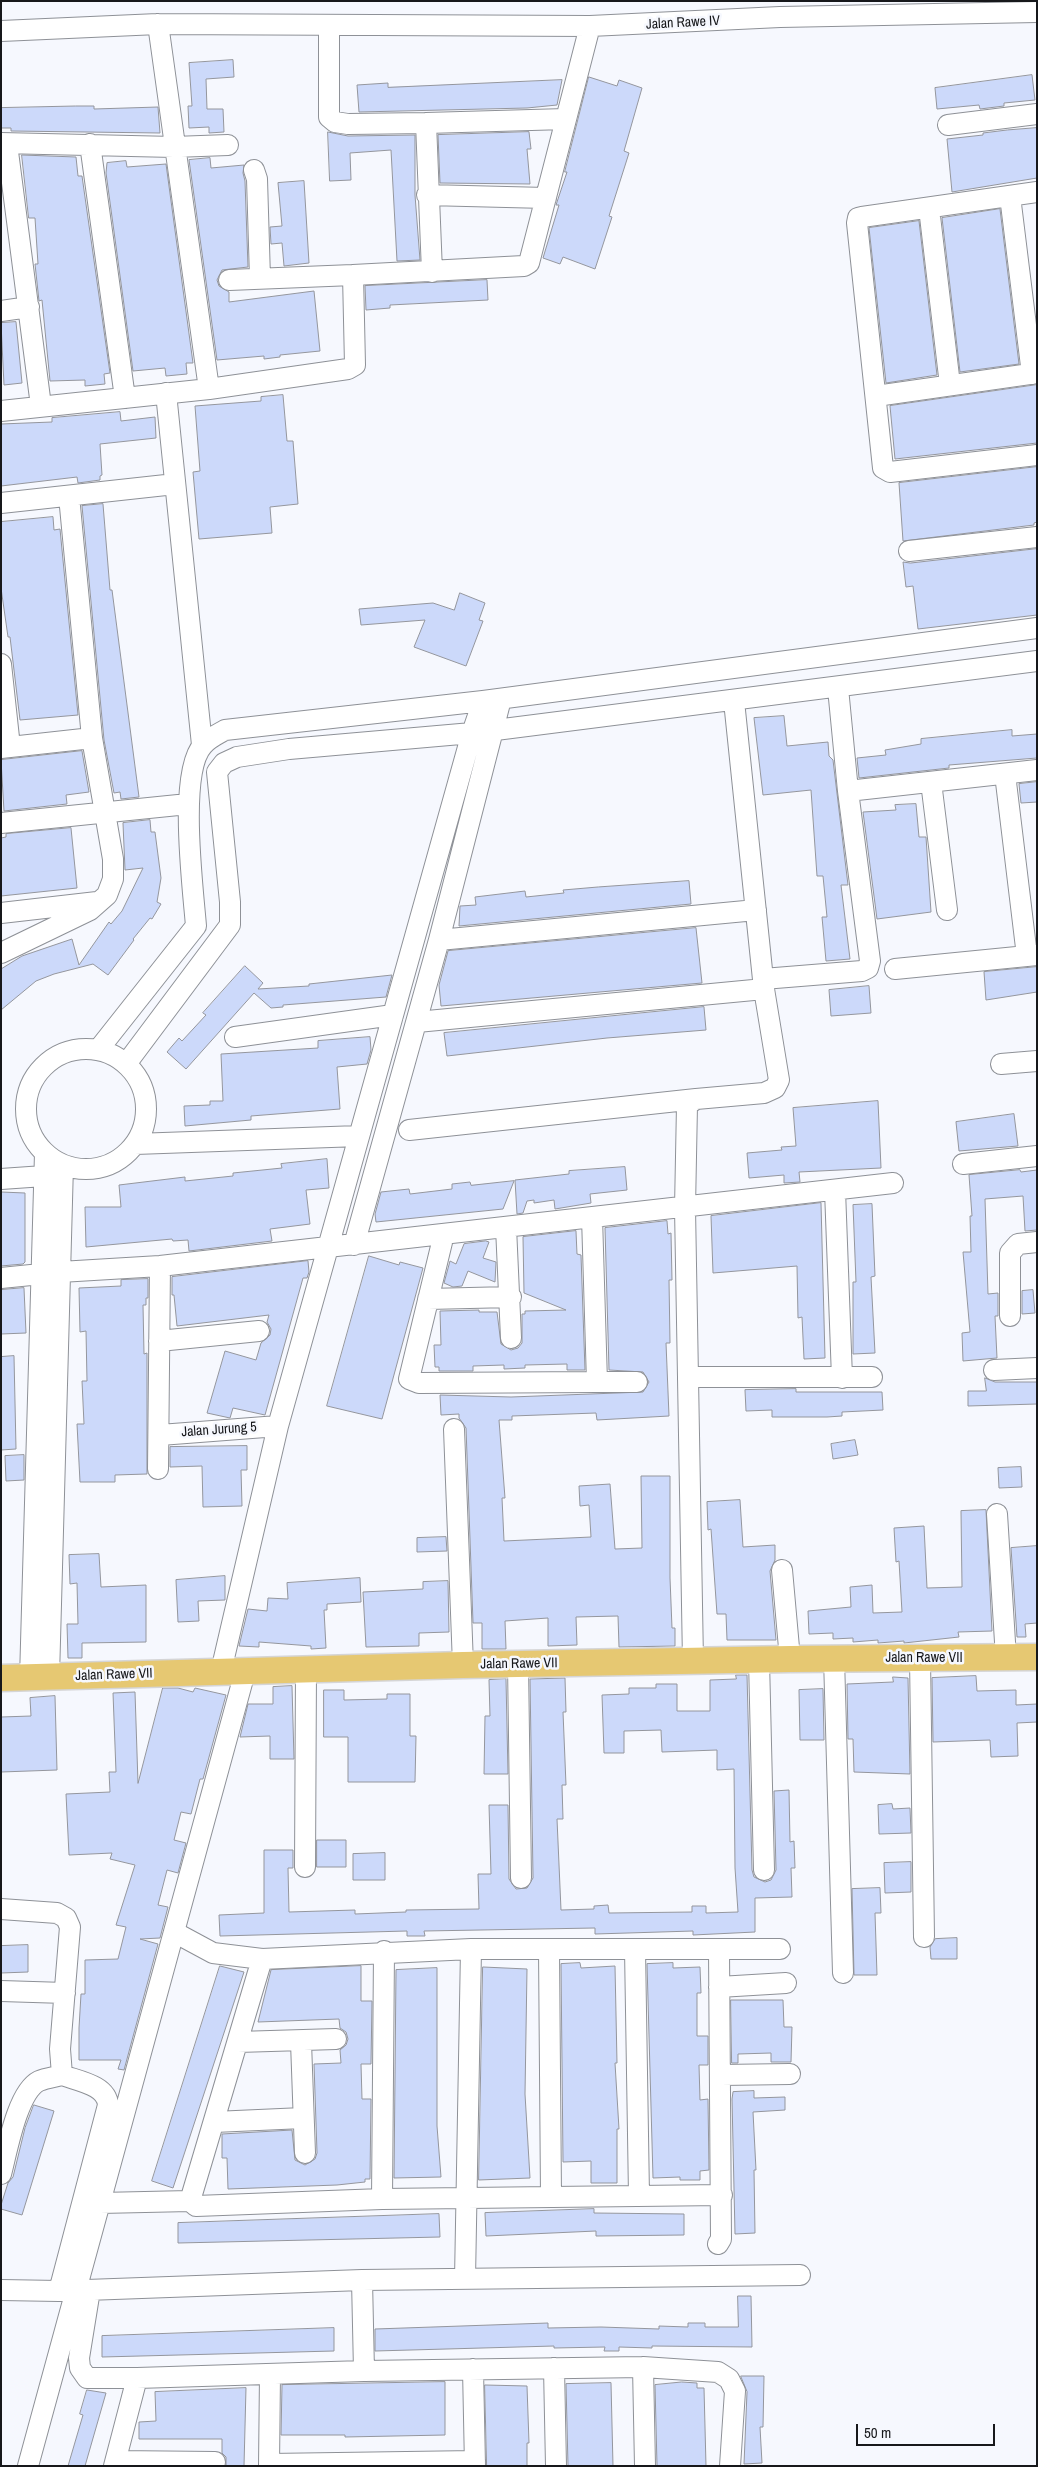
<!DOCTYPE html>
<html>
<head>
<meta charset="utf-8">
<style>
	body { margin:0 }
	#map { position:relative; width:1038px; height:2467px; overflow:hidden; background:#f6f8fe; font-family:"Archivo Narrow",sans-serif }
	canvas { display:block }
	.frame { position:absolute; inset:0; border:2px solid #17181b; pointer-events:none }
	.scale { position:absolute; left:856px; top:2424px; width:139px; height:22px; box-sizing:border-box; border:2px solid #17181b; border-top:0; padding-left:6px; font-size:15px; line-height:18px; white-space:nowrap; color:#17181b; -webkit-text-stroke:4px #f6f8fe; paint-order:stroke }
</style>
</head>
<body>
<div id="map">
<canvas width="1038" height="2467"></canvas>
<div class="frame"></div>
<div class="scale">50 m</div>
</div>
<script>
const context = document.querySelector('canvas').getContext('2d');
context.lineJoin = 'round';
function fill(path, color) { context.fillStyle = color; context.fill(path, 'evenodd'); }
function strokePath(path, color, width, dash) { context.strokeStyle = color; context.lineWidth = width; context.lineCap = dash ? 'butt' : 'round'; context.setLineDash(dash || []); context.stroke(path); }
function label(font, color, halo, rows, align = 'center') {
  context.font = font + ' "Archivo Narrow",sans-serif'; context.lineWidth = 5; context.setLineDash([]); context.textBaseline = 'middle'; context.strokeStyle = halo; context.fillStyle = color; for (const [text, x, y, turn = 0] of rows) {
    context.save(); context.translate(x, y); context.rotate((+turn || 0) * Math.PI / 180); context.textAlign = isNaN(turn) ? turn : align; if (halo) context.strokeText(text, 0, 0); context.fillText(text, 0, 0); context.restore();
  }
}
const building = new Path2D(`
	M233 60 234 77 206 79 207 109H223L224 132 209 133V127L189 128 188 106H192L189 63Z
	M1032 75 1035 100 1004 103V106L980 109 979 105 937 109 935 88Z
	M589 77 617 86 619 80 642 88 624 151 629 153 609 216 612 217 595 269 563 257 560 264 543 258 559 205H556L567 172H565Z
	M562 80 557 105 527 108 359 112 357 85 388 83V87Z
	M76 106H94V109L158 107 160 133 11 131V128H1V108Z
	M1037 128V178L952 192 947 139 983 135V133L1007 130Z
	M328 132 348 136 415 135V195L420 260 397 261 391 150 350 153 351 180 330 181Z
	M529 132 531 149H527L530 184 440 183 438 135Z
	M22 155 76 157 78 176H82L110 373 104 374 105 384 85 386V380L50 381 42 300 39 301 35 264H38L35 218H29Z
	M210 158 211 168 244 165 243 173 245 181 248 267 222 270 217 280 219 286 229 292V302L314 291 320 351 280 355V357L264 359V356L217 360 189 160Z
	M126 161 127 167 166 164 193 363H186L187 374 166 376 165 368 133 371 106 173 107 163Z
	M304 181 309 263 284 266 282 243 271 244 270 227 282 226 278 183Z
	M1000 209 1019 364 960 372 942 218Z
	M919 221 937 375 886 383 869 228Z
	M487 280 488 300 390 305V308L366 310 365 286Z
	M16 322 22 383 4 385 1 323Z
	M1037 385V443L895 459 890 406Z
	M283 395 287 441H293L298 504 270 507 272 533 199 539 193 472 200 471 195 406 261 401V397Z
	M120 412 121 421 155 417 156 438 100 444 102 475 100 476V480L78 483 77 477 1 486V424L52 422V418Z
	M1037 467V522L1034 523V525L903 541 899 483Z
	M103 504 110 590H112L139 797 121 799 120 792 114 793 104 740 82 506Z
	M53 517 54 530 60 529 78 715 20 720 10 637H8L1 588V522Z
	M1037 549V615L918 629 913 586 906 587 903 562 910 563Z
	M460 593 485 603 479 620 483 621 466 666 414 647 425 620 361 625 359 609 433 603 454 610Z
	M784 716 787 746 828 742 829 756 833 760 848 885H841L850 959 826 961 822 917H827L823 876H817L811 790 763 795 754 718Z
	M1012 730V736L1037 734V758L949 765V768L859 778 857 758 886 755 885 750 921 744V739Z
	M82 751 89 792 66 795 67 804 4 811 1 760Z
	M1037 782V802L1021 803 1019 784Z
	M916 804 919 837H926L931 912 877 919 863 812 896 810 895 805Z
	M150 820 151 832H155L161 878 157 902 161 904 152 919 150 918 133 939 134 940 108 975 93 964 54 974 36 981 1 1010V969L22 956 72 939 79 965 109 922 111 924 122 911 143 868 125 870 123 823Z
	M71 828 77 888 1 896V838L6 837V834Z
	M689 881 691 904 459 926 460 906 476 905 475 897 525 891 526 897 564 893 563 890 598 887Z
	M696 928 702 983 441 1006 439 985 448 951Z
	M245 966 263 983 258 989 309 986V984L392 975 386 997 283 1005V1007L271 1008 254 993 186 1069 167 1052 179 1038 182 1041 206 1015 203 1013Z
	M1037 967V992L986 1000 984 972Z
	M869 986 871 1013 831 1016 829 990Z
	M704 1007 706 1030 607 1038 447 1056 444 1033Z
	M370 1037 371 1050 367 1064 337 1067 340 1109 251 1116V1120L185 1126 184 1106 210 1105V1101H223L221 1054 318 1048V1041Z
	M878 1101 881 1168 799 1172 800 1182 784 1183V1175L749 1178 747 1153 782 1150 781 1147 796 1146 793 1108Z
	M1014 1114 1018 1146 959 1151 956 1122Z
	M327 1159 329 1188 306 1190 310 1224 270 1229 272 1241 189 1251 188 1240 173 1241 172 1239 86 1247 85 1207H121L119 1185 185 1177V1181L233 1176V1173L282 1168 281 1164Z
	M625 1167 627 1190 590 1194 591 1203 555 1209 554 1200 534 1203V1200L527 1201 523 1213 517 1214 515 1180 569 1174V1171Z
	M1020 1170 1021 1172 1037 1170V1230L1025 1231 1023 1196 985 1199 988 1294 998 1293V1316H995L997 1358 963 1361 962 1333 970 1332 963 1252H971L970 1216H972L969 1175Z
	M514 1181 503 1209 376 1222 375 1214 381 1192 409 1189 410 1194 452 1189V1184L470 1182 471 1185Z
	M1 1192 25 1193V1262L23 1264 1 1266Z
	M821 1203 825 1358 804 1359 802 1317 798 1318 797 1266 713 1273 711 1216Z
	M872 1204 875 1276 871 1277 875 1353 853 1354V1282H856L853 1205Z
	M667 1221 668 1234 671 1233 672 1280H669L670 1343H666L669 1416 597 1420 596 1413 512 1416V1420H499L505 1498H502L504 1541 591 1537 589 1505 580 1506 579 1486 610 1484 615 1549 642 1548 641 1476H670V1578L672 1628H675V1646L619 1647 618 1616 576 1617 577 1645 548 1646V1618L505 1621 506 1649H482V1623H473L466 1428 459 1418V1414L441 1415 440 1395 511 1397 643 1392 649 1382 643 1372 609 1370 605 1228Z
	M576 1231 577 1254 581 1255 585 1370H567V1364L525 1365V1368L504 1369V1365L473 1366V1371H439V1367H435L434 1345H441L440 1311 479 1310V1312H497L501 1344 511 1350 518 1348 522 1343V1314H525V1311L566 1310 524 1293 523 1237Z
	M486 1241 489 1242 483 1258 496 1262 495 1282 468 1271 462 1286 453 1287 444 1283 450 1261 456 1264 464 1244Z
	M369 1256 399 1265 400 1262 423 1268 382 1419 327 1406Z
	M308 1261 309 1272 307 1278H303L265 1415 233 1408 230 1418 207 1413 225 1351 256 1360 261 1343 270 1335 271 1329 267 1322 269 1315 177 1326 174 1295H172V1277Z
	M148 1279V1298H146V1305H143L144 1354 147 1353V1474L115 1475V1482H80L77 1424H84L82 1381H87L86 1331 80 1332 79 1288 121 1286V1280Z
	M24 1288 26 1333 1 1334V1290Z
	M1033 1290 1035 1313 1022 1314V1291Z
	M14 1356 16 1449 1 1450V1357Z
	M985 1378 995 1382H1037V1404L968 1406V1391H986Z
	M796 1389V1392H882L883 1410 842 1412V1416L827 1417H772V1410L746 1411 745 1390Z
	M855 1440 858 1455 833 1459 831 1444Z
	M247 1446V1470H241L242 1506 203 1507 202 1466 170 1467V1447Z
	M24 1455V1480L6 1481 5 1456Z
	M1021 1467 1022 1487 999 1488 998 1468Z
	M740 1500 743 1547 775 1545V1560L770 1571 776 1640H727L726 1614H717L711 1529 708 1530 707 1502Z
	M986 1510 992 1631 958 1632 959 1637 904 1643V1641L878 1643V1640L853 1642V1638L833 1639V1633L809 1634 808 1611 851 1607 850 1587 872 1585 873 1613 902 1612 899 1561 896 1562 894 1528 924 1526 927 1588 962 1587 961 1511Z
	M446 1537 447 1551 417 1552V1538Z
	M1037 1546V1623L1025 1624 1026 1637H1017L1011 1548Z
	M99 1554 101 1587 146 1585V1642L82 1643V1658H68L67 1624H78L77 1583 70 1584 69 1555Z
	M225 1576V1600L198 1601 199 1621 178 1622 176 1580Z
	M360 1578 361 1602 327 1604V1610H324L326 1648 311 1649V1646L259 1642V1647L239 1646 248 1609 267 1611 268 1598 288 1599 287 1583Z
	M448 1581 449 1632 419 1633V1646L366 1647 363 1592 423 1589V1582Z
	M736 1675H747L752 1870 754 1877 765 1882 771 1880 776 1870 774 1791 789 1790 790 1842 794 1841 795 1868H791L792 1897 755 1898V1932L693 1935V1931L595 1934V1928L424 1931 425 1936H407V1931L220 1936 219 1915 264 1913V1850H293V1868H288L289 1912 355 1910V1914L406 1912V1910L479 1909 478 1874H491L489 1805H508L509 1879 516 1889 527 1888 533 1878 530 1679 565 1678 566 1712H563L566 1785H562L563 1819H557L561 1910 594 1909V1906L608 1905 609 1913 692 1912V1906H706V1913L738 1912 735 1868 734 1769 717 1770V1750L662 1752 661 1730 624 1731V1753H604L602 1695 629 1694V1688H656V1684H677V1711H710V1680L736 1679Z
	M976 1676 977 1691 1016 1690V1705L1037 1704V1722L1017 1723 1018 1756 991 1757 990 1740 933 1742 932 1678Z
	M893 1677 908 1678 910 1774 854 1772 853 1739H848L847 1684 893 1682Z
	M506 1679 508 1774H484L485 1716H490L489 1680Z
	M292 1686 294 1759H270V1736L240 1737 248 1704H273V1687Z
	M163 1688H178L193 1692 195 1688 226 1695 203 1779H200L191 1814 181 1812 174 1840 186 1843 178 1873 167 1870 158 1905 168 1907 160 1938 140 1939 158 1944 124 2070 118 2069 121 2060H79V2028L81 1994H85V1960L118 1959 126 1927 116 1925 135 1865 110 1859 112 1853 69 1855 66 1794 110 1792 109 1772H116L113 1693 135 1692 138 1783Z
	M823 1689 824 1740H800L799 1690Z
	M324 1690H344V1700L387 1699V1694H410V1736H416L415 1782H348V1737H324Z
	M55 1696 57 1770 1 1772V1717L31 1716 30 1698Z
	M892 1804 893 1809 910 1808 911 1833 879 1834 878 1805Z
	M317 1840H346V1867H317Z
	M385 1853V1880H353V1854Z
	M911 1862V1892L885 1893 884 1863Z
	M880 1888 881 1913H875L877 1975H854L852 1889Z
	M957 1938V1959H931L930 1947 935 1939Z
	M28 1945V1972L1 1973V1946Z
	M580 1963 581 1968 615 1966 617 2063H615L619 2129H617V2183H591V2161L563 2162 561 1964Z
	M673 1963V1968L700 1967 701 1993H697V2036H708V2065H699L700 2100 708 2099 709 2170 700 2171V2180H680V2177L653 2178 647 1964Z
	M220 1966 244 1972 173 2188 152 2181Z
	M361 1966V2001H372L371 2064H361L362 2099H371L370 2179H365V2182L337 2185 228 2189 227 2158H222V2134L292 2130 295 2160 305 2165 315 2159 317 2153 314 2064 341 2063 340 2050 346 2045 348 2039 346 2032 340 2028 339 2019 258 2022 271 1970Z
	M483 1967 527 1969 525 2094 530 2178 479 2180Z
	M437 1968V2126L441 2177 394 2178 396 1970Z
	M731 2000H783L784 2027H792L791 2062H771V2053L738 2054V2063H732Z
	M754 2091V2098L785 2097V2110L753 2112 756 2170H754L755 2233 735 2234 732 2099 733 2092Z
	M34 2105 54 2111 22 2215 1 2209V2205L8 2183 13 2177 25 2128Z
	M594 2209V2213L684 2214V2235L596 2236V2231L486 2236 485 2213Z
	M439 2214 440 2237 178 2243V2223Z
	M738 2296H751L752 2347 652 2346V2348L619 2347V2351H604L605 2347 554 2348V2346L375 2351V2329L548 2323V2328L601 2327 659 2329V2326L688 2327V2323H705V2327H738Z
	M334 2328V2351L102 2357V2336Z
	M741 2376H764L763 2427H760L762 2463 744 2464 747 2392Z
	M445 2382V2435L345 2437V2435H281L282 2385Z
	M682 2382 697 2383V2388H704L706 2466H657L655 2385Z
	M611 2383 613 2466H568L566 2384Z
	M485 2385 527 2386 529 2443H527V2466H487Z
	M246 2388 244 2466H226V2457L222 2453V2439H139V2422L156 2421 155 2392Z
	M87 2390 106 2393 85 2466H68L83 2415 80 2414Z`);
fill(building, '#ccd9fa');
strokePath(building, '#94969d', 1);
const minor = new Path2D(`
	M158 24 209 389
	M329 26V117L335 122 348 124 426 123
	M1 31 158 24 590 26 780 17 1037 12
	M948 125 1037 114
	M1 143 174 147 228 145
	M7 144 41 406
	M90 144 125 398
	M254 170 257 179 260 278
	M1037 192 862 217 858 218 857 223 883 468 890 472 1037 455
	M427 195 546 198
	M1010 196 1032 374
	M929 208 950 385
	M432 272 426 123 566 119
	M229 280 353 275
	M1 311 29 307
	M166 393 202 745
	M876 396 1037 373
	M1 411 209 389 348 369 355 365 353 275 524 266 529 263 590 26
	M1 503 175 484
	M909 551 1037 537
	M1 664 10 747
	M1 748 92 738
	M1005 774 1027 956
	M931 782 947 910
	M848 791 1037 770
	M1 823 188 804
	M1 913 97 902
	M439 940 756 910
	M1 953 90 910 107 895 113 879V859L92 738 69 496
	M895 969 1037 955
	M763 979 862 971 868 968 870 961 848 791 838 688
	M417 1022 764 989
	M235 1037 393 1015
	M26 1109a60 60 0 1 1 120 0a60 60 0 1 1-120 0Z
	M98 1050 196 926C193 888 178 772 203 745 209 738 218 734 225 730L483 701 1037 628
	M126 1064 230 925V902L217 772 224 763 237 757 289 749 472 733 1037 661
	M1001 1064 1037 1061
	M409 1130 696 1099
	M135 1144 359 1136
	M963 1164 1037 1156
	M1 1179 44 1176
	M835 1190 842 1378
	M506 1227 511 1338
	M444 1234 409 1379 419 1383 597 1382 592 1217
	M354 1245 439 940 501 699
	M60 1272 160 1266 893 1183
	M1 1278 41 1274
	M428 1299 511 1297
	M1010 1316V1253L1018 1244 1037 1242
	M159 1341 259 1331
	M994 1370 1037 1368
	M688 1377H872
	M597 1382H637
	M454 1429 463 1665
	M160 1435 278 1426
	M158 1469 160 1266
	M997 1514 1006 1658
	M782 1570 790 1659
	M834 1658 843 1973
	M920 1659 924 1937
	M759 1660 764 1870
	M693 1661 685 1208 687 1105 696 1099 764 1093 775 1088 779 1080 764 989 734 701
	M518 1664 521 1878
	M221 1671 278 1426 472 733 483 701
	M49 1677 63 1165
	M30 1678 45 1153
	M305 1867 306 1670
	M1 1909 57 1913 66 1918 70 1927 60 2049 62 2075C78 2081 107 2085 108 2105L59 2291
	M174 1932 213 1953 262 1959
	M549 1949 551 2197
	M635 1949 639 2196
	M719 1987 786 1983
	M1 1991 65 1993
	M238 2042 336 2039
	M301 2042 305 2153
	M721 2075 790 2074
	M214 2122 303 2118
	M1 2174C7 2152 17 2092 39 2081 46 2078 55 2077 62 2075
	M722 2195 382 2199 196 2206 190 2201 262 1959 471 1949H780
	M382 2199 384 1951
	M100 2203 190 2201
	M718 2244 721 2239 719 1949
	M465 2279 471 1949
	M362 2280 364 2371
	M1 2290 59 2291 362 2280 800 2275
	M90 2290 79 2358 80 2368 87 2378H137L364 2371 643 2367 718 2372 729 2379 735 2391 730 2466
	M643 2367 645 2466
	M554 2368 556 2466
	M473 2369 475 2466
	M116 2461 215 2462
	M269 2464 475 2461
	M28 2466 245 1672
	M114 2466 137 2378
	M269 2466 270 2374`);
const major = new Path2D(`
	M1 1678 463 1665 790 1659 1037 1657`);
strokePath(minor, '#8e9197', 22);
strokePath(major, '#d5d5d6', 29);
strokePath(minor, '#fff', 20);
strokePath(major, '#e6c872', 26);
label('14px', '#17181b', '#f6f8fe', [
	["Jalan Rawe IV",683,23,-3],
	["Jalan Jurung 5",219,1430,-4],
	["Jalan Rawe VII",924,1658],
	["Jalan Rawe VII",519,1664,-1],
	["Jalan Rawe VII",114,1675,-2]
]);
</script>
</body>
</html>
